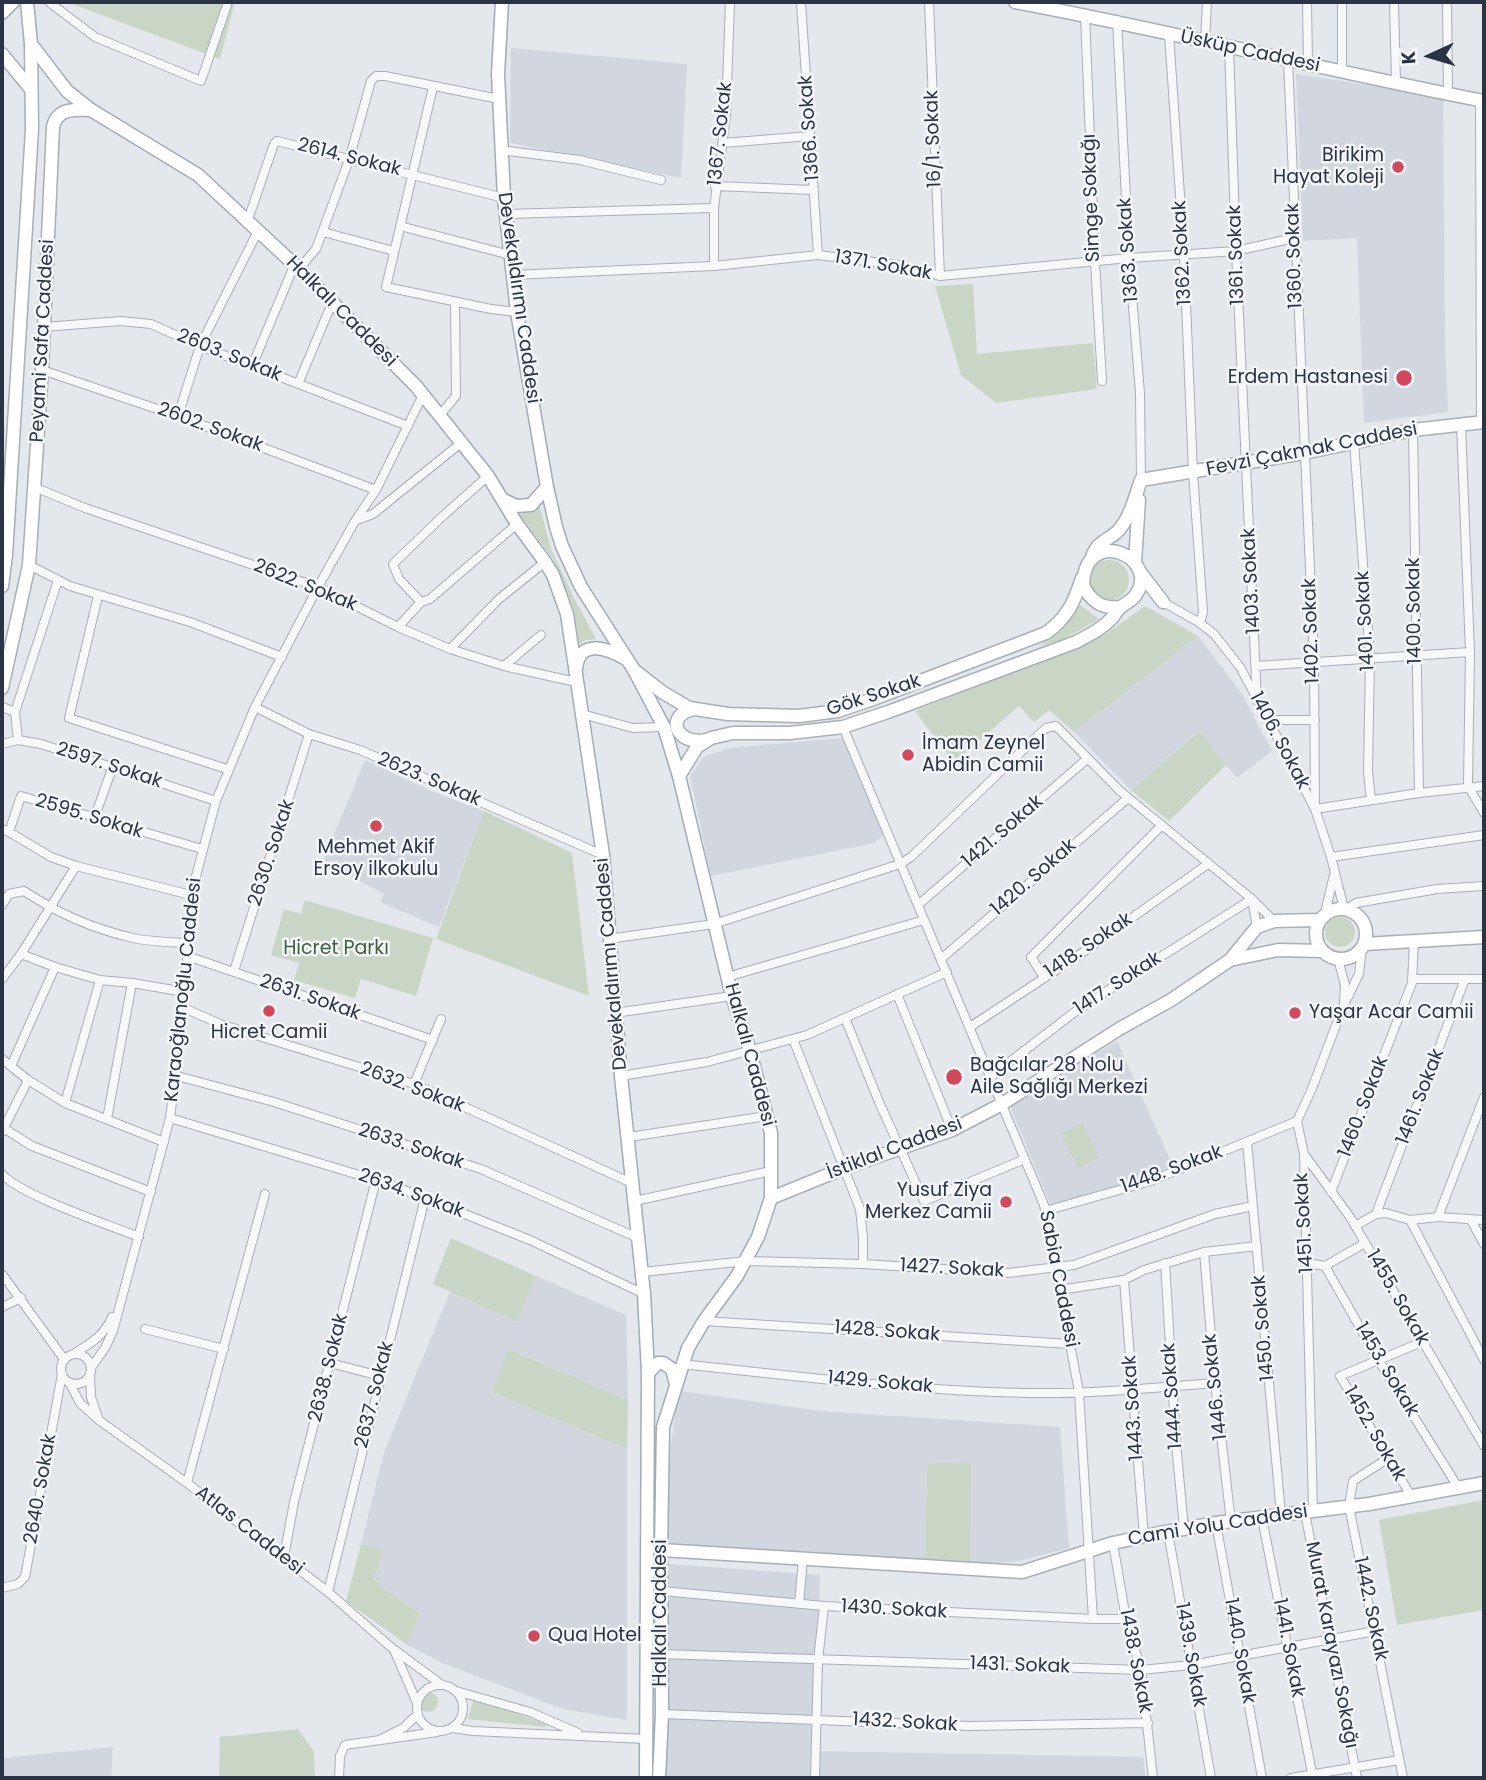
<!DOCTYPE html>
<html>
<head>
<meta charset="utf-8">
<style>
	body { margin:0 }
	#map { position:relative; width:1486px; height:1780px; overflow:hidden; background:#e4e7ec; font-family:Poppins,sans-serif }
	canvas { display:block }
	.frame { position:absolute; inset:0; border:4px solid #2b3445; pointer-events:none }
	.north { position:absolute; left:1395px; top:21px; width:70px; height:70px; -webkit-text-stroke:5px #f4f6f9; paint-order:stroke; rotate:266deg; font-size:19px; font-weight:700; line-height:28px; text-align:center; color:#2b3445 }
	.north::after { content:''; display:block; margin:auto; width:24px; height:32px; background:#2b3445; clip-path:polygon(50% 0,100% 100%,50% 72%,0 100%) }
</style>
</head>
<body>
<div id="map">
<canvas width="1486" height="1780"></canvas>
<div class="frame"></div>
<div class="north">K</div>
</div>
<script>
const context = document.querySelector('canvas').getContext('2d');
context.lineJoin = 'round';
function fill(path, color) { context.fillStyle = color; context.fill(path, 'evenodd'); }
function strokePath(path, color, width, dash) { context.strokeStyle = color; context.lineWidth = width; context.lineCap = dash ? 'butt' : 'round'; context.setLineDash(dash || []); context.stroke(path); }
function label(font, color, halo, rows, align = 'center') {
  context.font = font + ' Poppins,sans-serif'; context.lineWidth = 5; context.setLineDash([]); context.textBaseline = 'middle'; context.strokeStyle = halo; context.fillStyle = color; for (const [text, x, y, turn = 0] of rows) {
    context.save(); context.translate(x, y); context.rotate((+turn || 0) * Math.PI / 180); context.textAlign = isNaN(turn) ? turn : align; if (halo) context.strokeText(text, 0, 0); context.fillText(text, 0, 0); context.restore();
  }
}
fill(new Path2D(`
	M511 48 687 64 681 178 510 143Z
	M1296 74 1443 97 1445 341 1448 412 1364 423 1357 238 1303 241Z
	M1198 636 1242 694 1272 751 1237 778 1198 731 1131 790 1074 732Z
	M852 737 890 828 875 843 711 876 690 776 703 757 729 748Z
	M365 760 431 791 484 811 439 927 380 902 384 894 323 861Z
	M1117 1041 1174 1168 1065 1208 1051 1206 1010 1106Z
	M536 1276 626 1315 628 1400 509 1349 492 1392 627 1449V1720L563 1709 442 1663 406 1644 420 1614 374 1580 383 1550 361 1544 384 1452 450 1292 517 1322Z
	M681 1391 821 1411 1060 1427 1069 1548 1019 1561 970 1565 929 1463 925 1563 668 1547 669 1460 677 1400Z
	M669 1564 820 1575 815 1751 1143 1757 1146 1778H665Z
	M113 1747 111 1778H2V1758Z`), '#d2d6de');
fill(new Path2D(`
	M81 2H235L220 59 72 4Z
	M973 284 977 354 1093 343 1097 389 996 403 961 375 935 286Z
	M539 504 551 549 573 596 596 639 586 640 579 644 574 609 554 560 520 515Z
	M1089 580a20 20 0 1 1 40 0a20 20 0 1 1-40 0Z
	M1080 605 1099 619 1062 640 1039 646 1062 630Z
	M1145 606 1198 636 1074 732 1049 710 1034 722 1019 706 954 763 915 711 1103 636Z
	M1199 731 1226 765 1169 821 1131 790Z
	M484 811 572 853 589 996 436 939Z
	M305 900 433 938 416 996 361 979 355 998 294 980 299 963 271 955 284 909 301 914Z
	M1325 932a15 15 0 1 1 30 0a15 15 0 1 1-30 0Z
	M1082 1123 1099 1158 1078 1168 1061 1133Z
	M451 1238 536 1276 517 1322 433 1284Z
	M508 1349 628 1400 627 1449 492 1392Z
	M928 1463 971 1464 970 1565 925 1563Z
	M1484 1500V1610L1397 1625 1379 1520Z
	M361 1544 383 1550 374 1580 420 1614 406 1644 346 1601Z
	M418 1702a10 10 0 1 1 20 0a10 10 0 1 1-20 0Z
	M474 1698 546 1724 545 1727 468 1719Z
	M298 1729 314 1752 315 1778H219L220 1737Z`), '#c9d6c5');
const street = new Path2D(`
	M49 2 95 37 201 81 228 2
	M801 2 818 255
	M929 2 940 276
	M1307 2 1308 65
	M1394 2 1396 83
	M1447 2 1448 93
	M1085 15 1095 262 1102 381
	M1117 20 1129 258 1140 393 1141 480
	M1169 34 1184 254 1193 473 1203 612 1200 623
	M1205 42 1207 2
	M1229 47 1236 251 1257 701
	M1288 60 1314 662 1315 809 1419 793 1484 786
	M1342 72V2
	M433 87 386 287 491 309 517 312
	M1480 100 1481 423
	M723 143 810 136
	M500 150 580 160 661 180
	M715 186 814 190
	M506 214 714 208
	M246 219 250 214 274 144 277 141 504 198
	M400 226 510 255
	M323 232 394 251
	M714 266V208L726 115 730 2
	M299 269 316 249 349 160 371 81 376 76H385L499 99
	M512 275 714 266 818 255 898 265 940 276 1129 258 1236 251 1294 238
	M44 327 121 321 151 324 200 346 408 426
	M252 366 294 266
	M42 370 178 416 376 490
	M298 384 332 303
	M440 415 456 396 455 302
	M178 416 200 346 258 231
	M1461 425 1470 652 1468 786 1484 813
	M1413 430 1419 793
	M1354 442 1370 658 1368 772 1371 800
	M488 476 445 514 393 564 399 579 421 602 430 599 517 524
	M34 487 85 508 318 587 398 627 450 649 504 666 576 682
	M357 520 373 514 461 443
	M29 565 70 586 190 622 282 657
	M98 596 69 718 227 769
	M1163 602 1200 623 1214 634 1240 667 1315 809 1331 857 1344 909
	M398 627 421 602
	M450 649 499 599 545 562
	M504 666 541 635
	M1256 666 1470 652
	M2 707 15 712 58 580
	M255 707 309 734 360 750 603 855
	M15 712 18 740
	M582 714 633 728 664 727
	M1268 720H1315
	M843 727 1044 1205 1079 1392 1093 1619
	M2 744 18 740 41 744 216 801
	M94 819 113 766
	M2 829 9 832 21 796 202 849
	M9 832 51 857 76 866
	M1331 857 1484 835
	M1252 899 1257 927
	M2 905 9 894 24 891C57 913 94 929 133 938 150 942 170 942 187 943
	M918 905 1087 759
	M1347 909 1356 903 1437 889 1484 886
	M1325 913 1334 875
	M608 939 714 924 900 864 911 857 1046 728 1056 726 1120 791 1252 899 1274 921
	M21 954 55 967 100 980 132 983 185 992
	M187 956 433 1040
	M941 959 1128 798
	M1338 959 1345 985 1344 1001
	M234 971 309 734
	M727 977 924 920
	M1044 977 1031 957 1162 825
	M2 979 21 954 76 866 191 895
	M1412 979H1484
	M897 994 952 1130
	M184 1008 220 1024 414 1084 634 1184
	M615 1013 732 996
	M845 1018 879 1102 924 1201 1025 1159
	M970 1027 1082 953 1208 864
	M793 1039 860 1209 863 1238V1264
	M2 1059 28 1080 65 1103 164 1142
	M11 1066 55 967
	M177 1076 274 1102 481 1169 638 1238
	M621 1076 707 1062 807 1035 947 972
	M990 1077 1080 1008 1252 899
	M414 1084 441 1019
	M65 1103 100 980
	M170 1118 389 1184 530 1240 644 1294
	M107 1119 132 983
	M2 1127 32 1146 151 1192
	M2 1132 28 1080
	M629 1137 767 1116
	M1247 1142 1281 1514
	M1304 1154 1350 1217 1484 1446
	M2 1174C22 1196 107 1224 139 1237
	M1331 1192 1412 983 1414 940
	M635 1201 771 1171
	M1045 1211 1151 1181 1297 1121
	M1376 1214 1465 979
	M1438 1217 1484 1097
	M1410 1220 1484 1360
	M1471 1220 1484 1244
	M1355 1226 1376 1214 1386 1213 1410 1220 1438 1217 1484 1220
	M1204 1252 1215 1383 1231 1522
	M1165 1263 1176 1443 1184 1529
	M1308 1263 1325 1266 1379 1361 1458 1487
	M1325 1266 1365 1243
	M642 1272 746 1261 863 1264 1008 1273 1074 1265 1215 1214 1253 1206
	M2 1274 64 1359
	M1124 1280 1144 1537
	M1060 1290 1124 1280 1144 1270 1204 1252 1257 1246
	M2 1307 21 1298
	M704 1321 1070 1344
	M145 1329 224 1349
	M75 1353C91 1343 104 1336 112 1317
	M61 1369a15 15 0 1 1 30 0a15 15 0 1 1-30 0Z
	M330 1363 380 1376
	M681 1364C796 1376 912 1391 1028 1393 1090 1394 1153 1388 1215 1383
	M91 1368 105 1348 113 1331 170 1118 184 1008 191 895 216 801 255 707 318 587 355 521 376 490 423 395
	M90 1373 91 1397 98 1418
	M69 1382 80 1403 100 1421 187 1483 328 1592 392 1648 442 1685
	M1387 1459 1353 1481 1349 1506 1403 1778
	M187 1483 265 1194
	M1411 1496 1340 1376 1422 1342
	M1313 1511 1304 1154 1297 1121 1311 1091 1343 1007 1359 974 1362 948
	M1305 1513 1357 1778
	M1262 1518 1313 1778
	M1216 1523 1262 1778
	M1168 1532 1211 1778
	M1113 1543 1126 1619 1141 1670 1153 1778
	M284 1557 294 1502 376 1180
	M2 1588 18 1584 25 1577 62 1374
	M662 1591 824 1606 1093 1619H1126
	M328 1592 425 1198
	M799 1604 803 1559
	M394 1650 417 1703
	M661 1654 1141 1670 1191 1665 1375 1631
	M417 1708a23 23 0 1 1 46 0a23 23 0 1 1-46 0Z
	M456 1691 530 1712 578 1733
	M662 1714 970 1726 1148 1723
	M452 1728 473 1731 646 1739
	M381 1739 403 1728 418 1714
	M339 1778 340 1756 345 1745 437 1732
	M815 1778 818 1661 824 1606
	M1291 1778 1399 1760`);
const secondary = new Path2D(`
	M1015 2C1172 31 1327 71 1484 101
	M2 54 30 88
	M1141 480 1304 453 1413 430 1484 422
	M1091 560C1097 541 1104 543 1117 532 1130 519 1135 497 1141 480
	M1135 562 1139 500
	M1140 572 1163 602
	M2 586 6 555 32 129 31 44
	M634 670 662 692 689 708 728 714 799 716 838 711 876 698 1046 633C1067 618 1074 603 1082 578
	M2 688 29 565 42 370 53 127C57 108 75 109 91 110
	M694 709C664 715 676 746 706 740
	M679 776 697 747 711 738 733 733H790L843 727 888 712 1076 642C1089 635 1102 629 1112 618 1115 614 1118 609 1122 606 1126 603 1131 601 1135 596 1163 558 1085 523 1083 585 1091 602 1102 609 1120 607
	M1316 934a25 25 0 1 1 50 0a25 25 0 1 1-50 0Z
	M1364 944 1484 937
	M1230 960 1278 950 1322 951
	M771 1198 845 1168 952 1130 1002 1104 1119 1029 1171 1000 1230 960 1257 927 1274 921 1319 920
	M661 1550 1022 1572 1113 1543 1155 1534 1216 1523 1369 1504 1484 1483`);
const primary = new Path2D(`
	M27 2 31 44 67 91 91 110 198 175 299 269 416 386 488 476 517 524 545 562 553 575 567 614 603 855 621 1076 644 1294 648 1373 646 1778
	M502 2 498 74 504 198 517 312 547 487 556 527 562 546 581 587 634 670 664 727 679 776 732 996 750 1051 771 1133V1198L758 1237 737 1276 704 1321 688 1348 663 1427 661 1550 662 1714 659 1778
	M2 13 13 2
	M502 499 516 506 531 505 547 487
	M576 670C578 638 607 648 626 659
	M648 1373 658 1363H663L672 1369 675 1381`);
strokePath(street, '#a9aeb7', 10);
strokePath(secondary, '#a9aeb7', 15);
strokePath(primary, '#a3abb8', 15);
strokePath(street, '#f7f8fa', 8);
strokePath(secondary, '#fff', 12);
strokePath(primary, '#fff', 12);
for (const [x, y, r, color] of [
	[1398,167,7,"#d1495b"],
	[1404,378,9,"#d1495b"],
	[908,755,7,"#d1495b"],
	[376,826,7,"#d1495b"],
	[269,1011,7,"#d1495b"],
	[1295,1013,7,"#d1495b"],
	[954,1077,9,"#d1495b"],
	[1006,1202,7,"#d1495b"],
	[534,1636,7,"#d1495b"]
]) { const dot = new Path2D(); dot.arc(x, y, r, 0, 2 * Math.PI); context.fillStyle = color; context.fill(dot); strokePath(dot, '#f4f6f9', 2.5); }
label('19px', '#2b3445', '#f4f6f9', [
	["Üsküp Caddesi",1250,52,12],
	["1366. Sokak",810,128,-94],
	["1367. Sokak",721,134,-84],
	["16/1. Sokak",934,139,-92],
	["2614. Sokak",349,158,14],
	["Simge Sokağı",1092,198,-92],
	["1363. Sokak",1129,250,-94],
	["1362. Sokak",1183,253,-93],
	["1361. Sokak",1237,255,-92],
	["1360. Sokak",1295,256,-92],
	["1371. Sokak",883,266,10],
	["Devekaldırımı Caddesi",518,298,82],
	["Halkalı Caddesi",341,312,45],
	["Peyami Safa Caddesi",43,341,-87],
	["2603. Sokak",229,356,22],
	["2602. Sokak",210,428,20],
	["Fevzi Çakmak Caddesi",1312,450,-11],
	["1403. Sokak",1252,581,-93],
	["2622. Sokak",305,586,22],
	["1400. Sokak",1415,611,-91],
	["1401. Sokak",1366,621,-93],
	["1402. Sokak",1312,631,-92],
	["Gök Sokak",874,696,-18],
	["1406. Sokak",1279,741,62],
	["2597. Sokak",109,766,18],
	["2623. Sokak",429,780,23],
	["2595. Sokak",89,817,17],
	["1421. Sokak",1003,832,-41],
	["2630. Sokak",272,853,-72],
	["1420. Sokak",1034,878,-41],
	["1418. Sokak",1089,946,-34],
	["Devekaldırımı Caddesi",612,964,-95],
	["1417. Sokak",1118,984,-33],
	["Karaoğlanoğlu Caddesi",184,990,-84],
	["2631. Sokak",310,998,19],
	["Halkalı Caddesi",749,1055,75],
	["2632. Sokak",412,1088,21],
	["1461. Sokak",1421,1097,-69],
	["1460. Sokak",1364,1107,-69],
	["2633. Sokak",411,1147,18],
	["İstiklal Caddesi",895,1149,-21],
	["1448. Sokak",1172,1170,-20],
	["2634. Sokak",411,1194,20],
	["1451. Sokak",1305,1223,-93],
	["1427. Sokak",952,1269,3],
	["Sabia Caddesi",1058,1279,79],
	["1455. Sokak",1397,1298,60],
	["1450. Sokak",1264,1328,-95],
	["1428. Sokak",887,1332,4],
	["2638. Sokak",329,1368,-76],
	["1453. Sokak",1386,1370,59],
	["1429. Sokak",880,1383,5],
	["1446. Sokak",1216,1387,-96],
	["2637. Sokak",375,1395,-76],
	["1444. Sokak",1173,1396,-94],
	["1443. Sokak",1134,1408,-94],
	["1452. Sokak",1374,1434,60],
	["2640. Sokak",41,1489,-80],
	["Cami Yolu Caddesi",1218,1526,-9],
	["Atlas Caddesi",249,1531,38],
	["1442. Sokak",1370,1609,78],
	["1430. Sokak",894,1610,3],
	["Halkalı Caddesi",661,1613,-90],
	["Murat Karayazı Sokağı",1331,1645,79],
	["1441. Sokak",1288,1648,79],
	["1440. Sokak",1239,1651,80],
	["1439. Sokak",1190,1655,80],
	["1438. Sokak",1135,1661,79],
	["1431. Sokak",1020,1666,2],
	["1432. Sokak",905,1723,3]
]);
label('19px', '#2b3445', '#f4f6f9', [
	["Birikim",1384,156,"right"],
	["Hayat Koleji",1384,178,"right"],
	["Erdem Hastanesi",1388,378,"right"],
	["İmam Zeynel",922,744],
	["Abidin Camii",922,766],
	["Mehmet Akif",376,848,"center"],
	["Ersoy ilkokulu",376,870,"center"],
	["Yaşar Acar Camii",1309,1013],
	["Hicret Camii",269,1033,"center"],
	["Bağcılar 28 Nolu",970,1066],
	["Aile Sağlığı Merkezi",970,1088],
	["Yusuf Ziya",992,1191,"right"],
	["Merkez Camii",992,1213,"right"],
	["Qua Hotel",548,1636]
], 'left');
label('19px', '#3f6138', '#f4f6f9', [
	["Hicret Parkı",336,949]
]);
</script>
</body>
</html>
